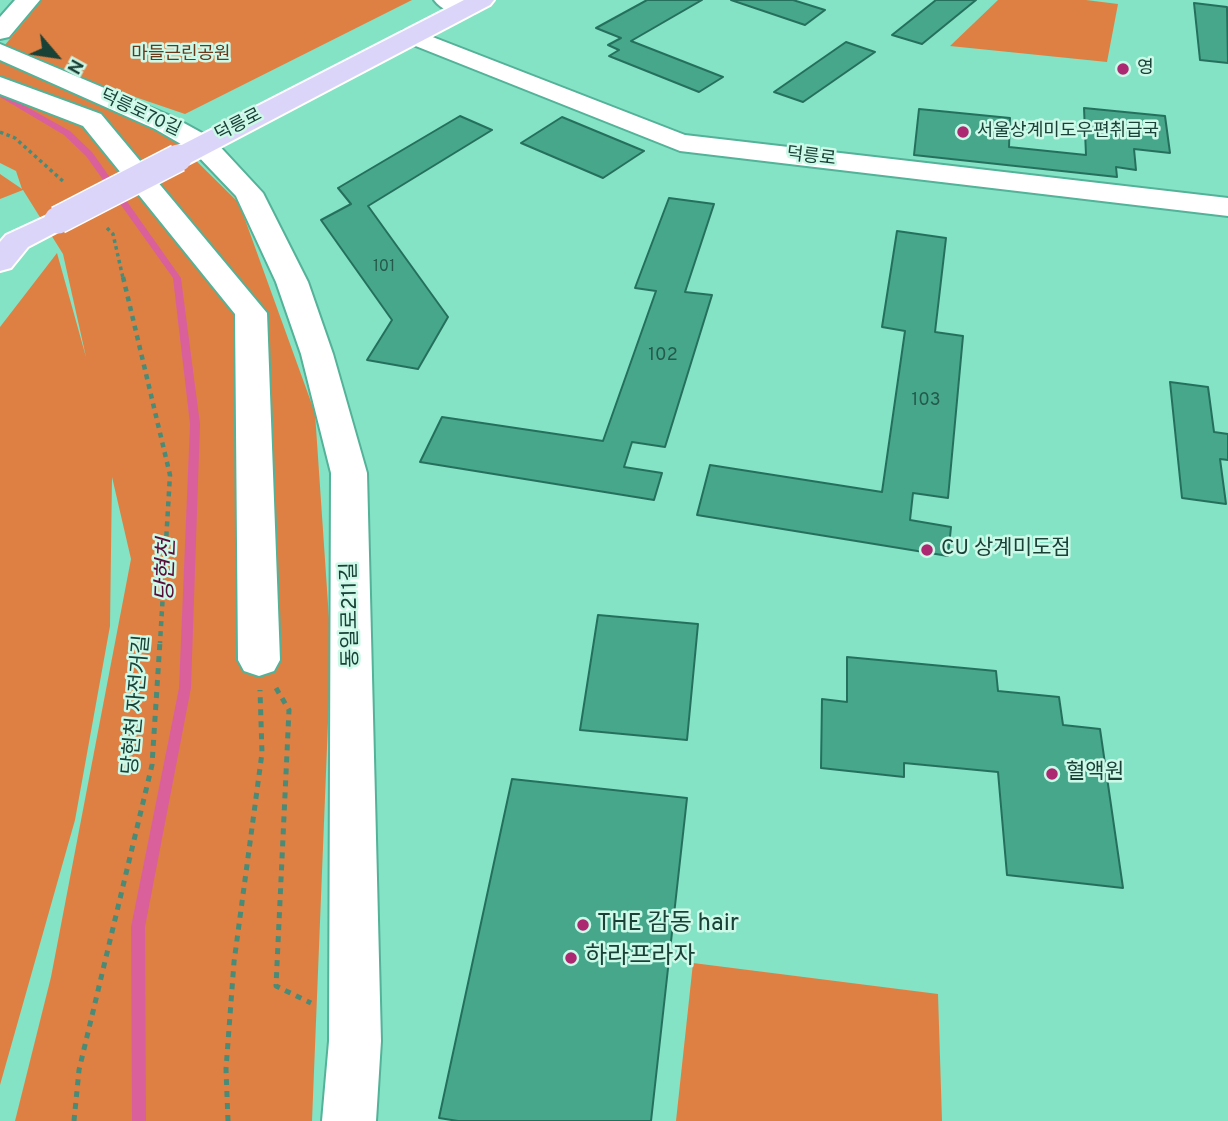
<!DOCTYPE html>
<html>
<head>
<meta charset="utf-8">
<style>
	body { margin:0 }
	#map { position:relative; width:1228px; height:1121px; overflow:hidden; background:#84e2c5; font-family:Overpass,sans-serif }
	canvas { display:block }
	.north { position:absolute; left:21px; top:21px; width:70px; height:70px; -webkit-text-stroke:5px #cdf9e9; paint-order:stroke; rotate:119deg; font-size:19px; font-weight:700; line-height:28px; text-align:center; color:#194136 }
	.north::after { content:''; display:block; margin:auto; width:24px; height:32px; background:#194136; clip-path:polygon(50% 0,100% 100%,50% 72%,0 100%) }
</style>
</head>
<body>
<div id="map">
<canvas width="1228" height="1121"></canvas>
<div class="north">N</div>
</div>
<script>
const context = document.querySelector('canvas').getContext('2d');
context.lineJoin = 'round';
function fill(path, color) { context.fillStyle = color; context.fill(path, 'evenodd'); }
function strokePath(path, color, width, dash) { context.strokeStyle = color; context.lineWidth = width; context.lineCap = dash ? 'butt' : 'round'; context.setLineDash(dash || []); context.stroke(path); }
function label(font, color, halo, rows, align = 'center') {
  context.font = font + ' Overpass,"Noto Sans KR",sans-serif'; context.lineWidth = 5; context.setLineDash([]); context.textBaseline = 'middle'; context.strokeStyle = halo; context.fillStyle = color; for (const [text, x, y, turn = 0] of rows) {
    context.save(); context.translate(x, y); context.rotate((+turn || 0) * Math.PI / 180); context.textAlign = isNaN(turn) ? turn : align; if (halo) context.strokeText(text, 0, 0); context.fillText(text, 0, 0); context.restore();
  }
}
fill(new Path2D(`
	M42 0H412L185 114 0 51Z
	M998 0H1086L1118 4 1107 62 950 46Z
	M0 61 174 139 239 203 315 413 331 648 312 1121H15L51 977 131 559 112 477 110 626 75 820 0 1085V327L57 253 86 357 63 254 23 190 0 199V174L22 189 16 171 0 163Z
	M693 963 938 994 942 1121H676Z`), '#de8043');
fill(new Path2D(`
	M0 92 70 131 92 152 181 278 200 424 191 688 145 927 146 1121H132L131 927 179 688 190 424 173 278 86 156 64 135 0 97Z`), '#da609c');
const building = new Path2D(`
	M647 0H702L631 41 723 77 699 92 609 56 619 50 608 45 621 38 596 28Z
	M731 0H793L825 10 805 25Z
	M936 0H976L922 44 892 35Z
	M1194 3 1227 7 1228 63 1200 60Z
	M846 42 875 52 803 102 774 92Z
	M1084 108 1165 116 1170 153 1134 149 1136 170 1116 167 1117 177 914 155 919 109 1010 118 1009 147 1086 155Z
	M460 116 492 130 368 206 448 317 418 369 367 360 392 320 321 220 351 204 338 188Z
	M562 117 644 151 603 178 521 143Z
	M669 198 714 204 685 292 712 295 665 447 632 442 624 467 662 473 654 500 420 462 442 417 603 441 656 291 635 288Z
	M897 231 946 238 935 332 963 336 948 498 913 493 910 520 951 527 948 556 697 515 710 465 882 492 905 331 882 327Z
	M1170 382 1208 387 1214 432 1228 434V460L1220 459 1226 504 1182 498Z
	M598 615 698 624 687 740 580 730Z
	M847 657 996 671 998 691 1059 697 1063 725 1100 729 1123 888 1007 875 998 772 904 763V777L821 768 822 699 847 702Z
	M512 779 687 798 651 1121H458L439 1118Z`);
fill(building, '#46a78b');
strokePath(building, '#25705c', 2);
const minor = new Path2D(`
	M15 0H40L9 37 0 39V17Z
	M434 0H465L477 9 473 14C460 17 442 11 434 0Z
	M412 29 685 135 1228 198V216L680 151 403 41 400 36 403 31Z
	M0 44 173 117 213 139 263 193 308 282 333 354 367 473 381 1041 376 1121H322L329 1041 331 473 301 354 276 282 236 196 193 151 155 129 0 60Z
	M0 77 101 114 267 313 280 660 274 671 259 676 244 671 238 660 235 314 83 126 0 94Z`);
const major = new Path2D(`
	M464 0H494L490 5 188 164 178 166 168 164 164 158 168 152Z
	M58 211 68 214 73 220 68 226 28 247 11 268 0 271V242L6 235Z`);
strokePath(minor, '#53b297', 4);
strokePath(major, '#fff', 4);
strokePath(new Path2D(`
	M0 132 15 138 65 183
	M107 228 113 234 123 278`), '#4a8b78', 3.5, [3.5, 3.5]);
strokePath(new Path2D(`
	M123 277 170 475 160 643`), '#4a8b78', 4.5, [5, 5]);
strokePath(new Path2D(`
	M276 688 289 710 276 986 311 1003
	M74 1121 79 1070 152 765 160 641
	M228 1121 226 1069 234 962 262 753 260 690`), '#4a8b78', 5, [6, 6]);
fill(minor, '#fff');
fill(major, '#dbd5fa');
const majorBridge = new Path2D(`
	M58 220 178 158`);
strokePath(majorBridge, '#fff', 30, []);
strokePath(majorBridge, '#dbd5fa', 27);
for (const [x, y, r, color] of [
	[1123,69,7,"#ac2871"],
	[963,132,7,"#ac2871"],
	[927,550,7,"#ac2871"],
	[1052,774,7,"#ac2871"],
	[583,925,7,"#ac2871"],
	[571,958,7,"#ac2871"]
]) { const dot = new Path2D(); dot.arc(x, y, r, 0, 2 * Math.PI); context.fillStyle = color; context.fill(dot); strokePath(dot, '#cdf9e9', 2.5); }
label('16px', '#245a4b', null, [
	["101",384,268]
]);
label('18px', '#67391a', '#cdf9e9', [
	["마들근린공원",181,55]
]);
label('18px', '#194136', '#cdf9e9', [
	["영",1137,69],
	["서울상계미도우편취급국",977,132]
], 'left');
label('18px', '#194136', '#cdf9e9', [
	["덕릉로70길",140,114,25],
	["덕릉로",239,126,-27],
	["덕릉로",811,158,7]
]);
label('18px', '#245a4b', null, [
	["102",663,356],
	["103",926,401]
]);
label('21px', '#194136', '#cdf9e9', [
	["CU 상계미도점",941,550],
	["혈액원",1066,774]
], 'left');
label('21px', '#194136', '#cdf9e9', [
	["동일로211길",352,615,-91],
	["당현천 자전거길",138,705,-85]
]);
label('italic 23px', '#5a0c38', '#cdf9e9', [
	["당현천",168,570,-88]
]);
label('24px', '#194136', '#cdf9e9', [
	["THE 감동 hair",597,925],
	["하라프라자",585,958]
], 'left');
</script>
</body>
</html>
